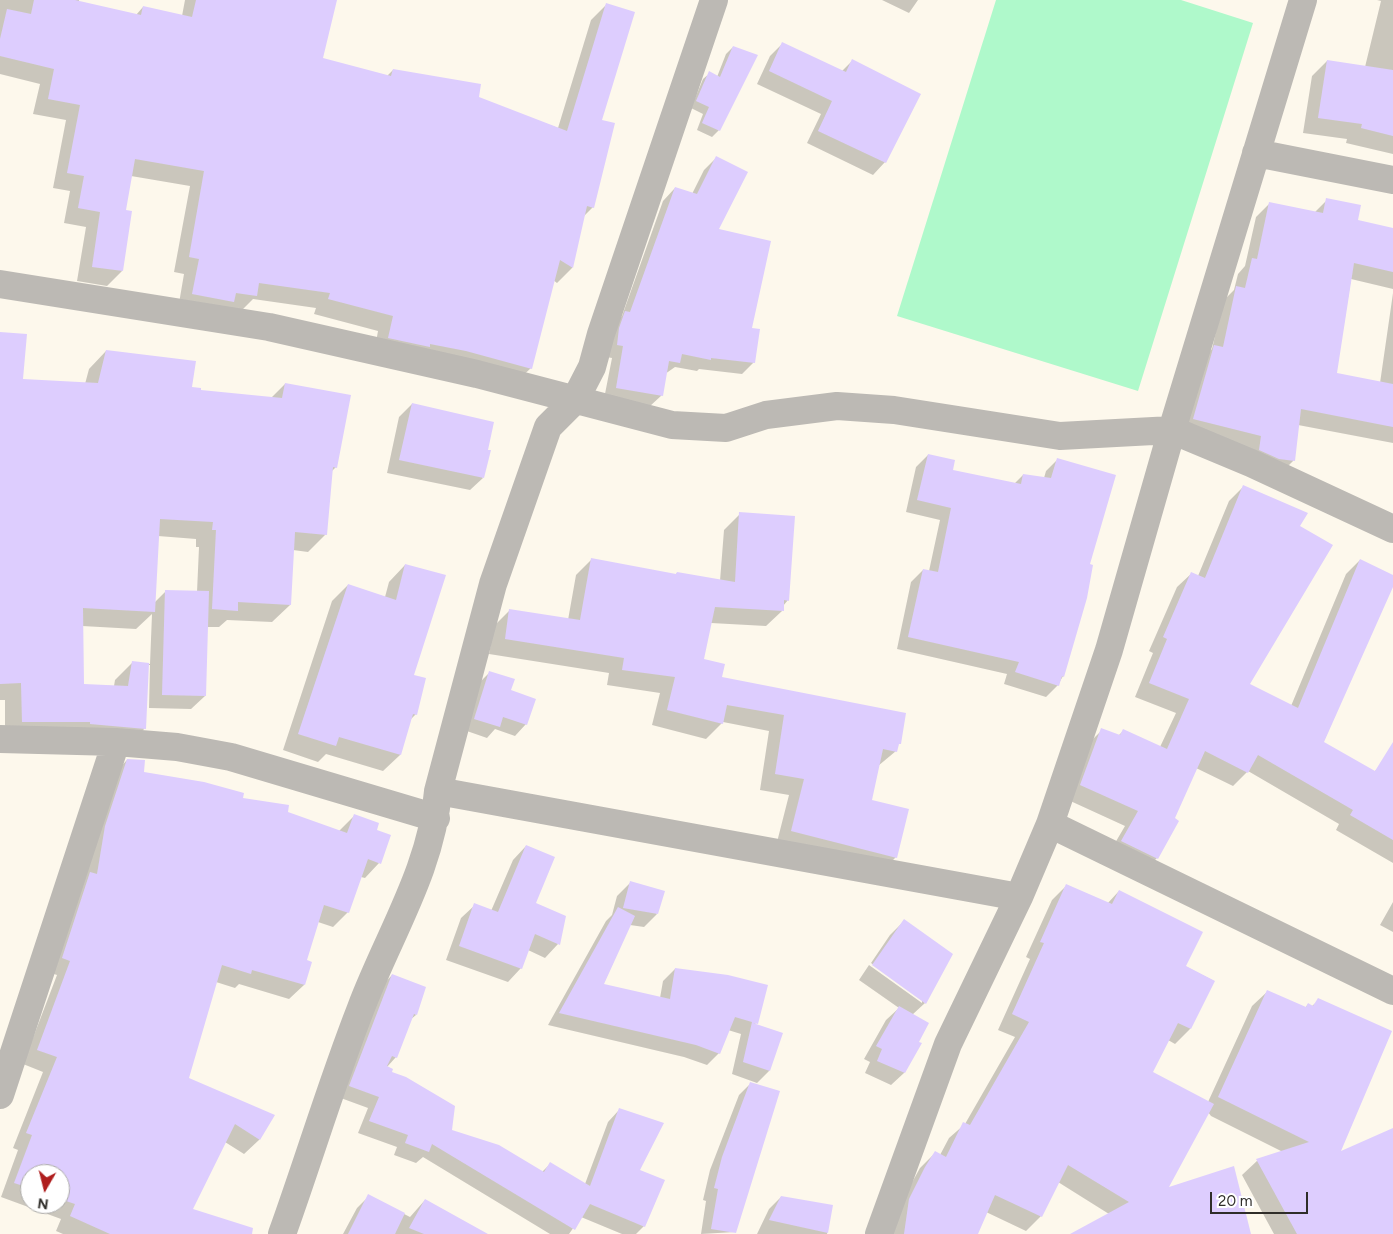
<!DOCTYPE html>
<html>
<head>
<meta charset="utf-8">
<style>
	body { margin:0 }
	#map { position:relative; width:1393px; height:1234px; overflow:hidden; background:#fdf8ec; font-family:Figtree,sans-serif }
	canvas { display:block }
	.north { position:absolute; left:20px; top:1164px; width:50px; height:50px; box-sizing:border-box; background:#fff; border:1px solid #acaba9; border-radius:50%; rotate:188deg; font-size:14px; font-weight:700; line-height:20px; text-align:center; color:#2f2d29 }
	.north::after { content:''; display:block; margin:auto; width:18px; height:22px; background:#af1e1e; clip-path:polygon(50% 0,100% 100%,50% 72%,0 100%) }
	.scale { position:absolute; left:1210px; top:1192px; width:98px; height:22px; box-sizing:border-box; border:2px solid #2f2d29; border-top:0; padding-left:6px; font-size:15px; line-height:18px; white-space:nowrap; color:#2f2d29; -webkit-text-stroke:4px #fff; paint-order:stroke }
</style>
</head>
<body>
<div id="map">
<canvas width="1393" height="1234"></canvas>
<div class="north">N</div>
<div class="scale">20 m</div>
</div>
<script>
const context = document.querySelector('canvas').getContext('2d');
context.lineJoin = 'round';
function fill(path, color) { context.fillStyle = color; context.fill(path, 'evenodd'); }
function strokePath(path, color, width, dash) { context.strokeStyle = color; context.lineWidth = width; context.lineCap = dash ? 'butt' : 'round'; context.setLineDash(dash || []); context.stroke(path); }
fill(new Path2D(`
	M996 0H1181L1253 23 1138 391 897 316Z`), '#aff9cb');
fill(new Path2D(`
	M0 0H79V2L136 15 143 7 182 16 185 0H335L321 59 387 76 393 70 477 98 558 128 591 20 606 5 601 121 593 207 584 216 572 268 557 283 553 280 531 368 515 383 374 353 378 331 314 314 316 308 253 299 241 311 178 309 184 274 174 272 190 186 131 176 124 211 131 212 122 271 107 286 77 281 86 227 64 223 70 191 53 188 66 120 33 114 40 84 0 74Z
	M882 0H918L909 13Z
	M1377 0H1393V154L1346 143 1347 139 1303 133 1312 76 1327 61 1365 67 1381 1Z
	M782 44 842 71 852 61 885 162 873 175 807 143 821 114 757 84 770 56Z
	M733 47 719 130 712 137 697 130 703 114 691 108 703 79 710 73 717 77 726 54Z
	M716 158 717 230 751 329 754 362 742 374 699 369 697 371 675 367 665 374 662 395 649 407 604 399 612 358 606 357 613 325 622 316 663 201 675 188 692 194 704 170Z
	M1327 200 1356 221 1393 229V289L1351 279 1336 374 1380 383 1393 293V443L1298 425 1294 460 1280 474 1180 432 1200 361 1212 349 1223 301 1234 290 1238 274 1245 266 1256 217 1270 203 1314 213Z
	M0 333 22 380 85 384 89 369 106 351 200 391 271 398 285 384 336 467 332 471 326 534 308 552 293 550 290 605 272 622 227 620 219 627H207L205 696 191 709 149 708 150 665H148L145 728 128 746 5 739V700H0ZM158 536 196 539V547H199L197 592 166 591 154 603ZM152 614 150 664 133 662 115 680 114 686 83 685 82 626 136 629Z
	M412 404 483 478 470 490 387 473 399 417Z
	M928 455 951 471 1014 484 1023 475 1044 478 1046 471 1058 459 1088 565 1063 676 1058 685 1046 697 1004 684 1007 674 897 649 911 582 923 570 929 571 940 520 906 512 916 467Z
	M1243 487 1299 527 1248 684 1291 706 1346 574 1360 560 1393 576V584L1323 743 1374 772 1380 766 1393 774V863L1336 830 1339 824 1248 771 1233 786 1196 768 1157 858 1143 872 1108 855 1125 826 1066 799 1088 744 1102 730 1118 736 1123 731 1160 747 1176 713 1135 697 1153 653 1149 651 1177 587 1192 573 1198 576 1229 501Z
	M740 514 788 600 783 606 782 611 766 626 711 623 702 660 720 678 897 746 896 751 878 766 870 801 896 857 880 873 776 846 789 795 760 790 769 731 723 722 706 739 652 725 660 693 607 685 609 673 489 654 494 626 510 610 568 620 576 575 592 559 675 575 677 573 720 581 724 530Z
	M405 565 416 714 410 720 400 755 383 771 326 754 318 762 283 750 332 601 348 585 385 597 389 582Z
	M489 673 510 691 526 724 515 736 495 729 487 738 464 730 478 684Z
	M127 760 143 773 241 799 339 831 354 816 376 831 379 863 365 878 361 877 348 912 333 927 318 922 305 961 304 985 289 999 239 984 235 988 216 982 188 1079 273 1116 259 1140 244 1154 225 1142 191 1210 233 1234H63L56 1231 61 1219 1 1197 18 1150 13 1148 43 1072 23 1064 57 975 48 972 113 775ZM30 1174H60V1204H30Z
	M526 846 534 904 558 944 545 958 528 950 521 968 508 982 446 960 461 918 475 905 491 911 513 860Z
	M631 882 657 914 644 927 630 925 603 985 660 998 663 981 675 969 766 986 755 1025 782 1034 769 1071 757 1083 732 1074 741 1034 728 1030 719 1053 707 1065 684 1057 548 1025 606 921 612 915 617 896Z
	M1067 885 1107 904 1119 891 1185 966 1214 981 1190 1029 1175 1044 1168 1040 1151 1072 1208 1102 1252 1006 1268 991 1305 1008 1308 1004 1312 1006 1319 1000 1338 1154 1393 1138V1234H1274L1242 1175 1258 1160 1283 1152 1211 1116 1208 1112 1167 1189 1249 1234H1073L1109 1214 1058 1182 1041 1216 1026 1231 986 1212 977 1234H891L894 1215 920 1168 935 1153 940 1155 949 1138 965 1124 1015 1037 998 1030 1030 959 1026 957 1052 900Z
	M1393 902V932L1380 925Z
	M904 921 925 1003 912 1015 917 1042 920 1044 904 1073 891 1085 865 1073 870 1062 864 1059 886 1020 899 1008 859 980 869 965 922 1003V1000L871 963 890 935Z
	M392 975 416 1015 410 1020 396 1057 387 1067 390 1073 450 1131 542 1172 550 1164 585 1184 608 1122 619 1110 639 1171 644 1226 636 1234H622L581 1217 569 1234H550L423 1157 416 1163 394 1155 397 1147 358 1133 368 1108 338 1097 381 987Z
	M751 1083 735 1232 701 1234 706 1201 703 1200 710 1170 739 1095Z
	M369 1196 410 1217 425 1200 468 1234H343L357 1208Z
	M781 1197 832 1206 827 1234H757L769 1209Z`), '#0003');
fill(new Path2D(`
	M34 0H75L141 15 143 6 192 17 196 0H337L323 58 391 76 393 69 481 84 479 97 567 131 606 3 635 12 602 120 615 123 594 208 587 206 573 268 560 260 532 369 466 351 430 344V347L388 338 393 316 328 299 330 293 259 283 257 296 236 293 234 302 192 294 199 259 189 257 204 171 135 159 126 210 132 211 123 271 92 267 100 212 78 208 84 176 67 173 80 105 48 99 54 69 0 56V39L7 9 31 14Z
	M782 42 846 72 852 59 921 94 886 163 818 131 832 101 769 71Z
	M733 46 758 55 720 131 702 123 709 107 696 101 709 71 720 77Z
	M1327 60 1393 70V136L1361 128 1362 124 1318 118Z
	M716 156 748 172 719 229 771 241 752 328 760 329 755 363 711 358V360L682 354 680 363 669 361 663 396 616 388 623 346 617 345 619 328 625 311 630 312 675 187 697 194Z
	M1326 198 1361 205 1358 220 1393 228V272L1354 263 1337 373 1393 384V427L1301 409 1295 461 1279 459 1259 450 1261 436 1193 419 1214 345 1223 347 1236 286 1245 288 1252 258 1257 259 1269 202 1323 213Z
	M0 332 27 334 23 379 98 383 106 350 196 361 192 387 201 388V390L282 398 285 383 351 395 337 468 333 467 327 535 295 532 291 605 238 602V611L212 609 216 530H212L213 522 160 519 155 612 83 608 84 684 128 686 132 661 149 663 146 729 90 724V722H22L21 683 0 684Z
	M412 403 494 422 488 450H491L484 478 399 460Z
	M928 454 955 460 953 470 1021 484 1023 474 1051 478 1057 458 1116 475 1090 564 1093 565 1087 598 1064 677 1062 676 1059 686 1015 672 1019 662 908 637 923 569 938 572 951 508 917 500Z
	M1243 485 1308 513 1300 526 1333 545 1250 684 1298 708 1360 559 1393 575V587L1324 742 1375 771 1393 742V840L1350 815 1353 810 1258 755 1248 773 1205 751 1175 818 1179 821 1158 859 1121 841 1138 811 1080 785 1101 728 1120 735 1123 729 1167 749 1189 699 1149 683 1167 639 1163 637 1191 572 1205 578Z
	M739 512 795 516 789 601 784 600V611L715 607 704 659 725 664 722 677 906 713 901 744H899L897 752 883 749 872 800 909 809 897 858 791 831 804 779 775 774 784 715 727 705 723 724 667 710 675 677 622 670 624 658 505 639 509 609 580 620 591 558 676 574 677 572 735 582Z
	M405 564 446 575 414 675 426 678 417 715 413 714 401 755 339 737 336 746 298 734 348 584 396 600Z
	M165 590 209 591 206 696 162 695Z
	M489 671 515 679 511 690 536 699 527 725 503 717 500 727 474 719Z
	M127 759 145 760 144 772 204 782 244 793 243 798 289 805 288 812 347 833 354 814 379 823 377 830 391 835 381 864 368 859 349 913 324 905 307 960 312 962 305 985 252 970 251 974 222 965 189 1078 275 1115 260 1140 235 1124 193 1209 253 1228 252 1234H110L70 1216 75 1204 60 1199V1174H30V1188L14 1183 32 1135 26 1133 57 1057 37 1050 70 961 62 958 90 872 97 874 105 826Z
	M526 845 555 857 536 903 566 916 560 945 535 934 522 969 459 946 474 903 498 912Z
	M630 881 665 891 658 914 623 908Z
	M1066 884 1112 904 1119 890 1203 932 1186 966 1215 981 1191 1029 1178 1023 1153 1072 1214 1104 1169 1187 1234 1166 1251 1234H1070L1129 1202 1068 1165 1042 1217 995 1195 978 1234H904L909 1199 925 1167 935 1151 946 1157 963 1122 970 1125 1029 1022 1012 1014 1044 943 1040 942Z
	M618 907 635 916 604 984 670 999 675 968 728 975 768 985 758 1024 753 1023 783 1033 770 1071 743 1062 752 1022 735 1017 720 1054 696 1045 559 1013Z
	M904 919 953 954 926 1004 872 965Z
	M392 974 426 987 417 1015 414 1014 397 1058 392 1056 387 1066 393 1069 392 1072 406 1077 455 1106 452 1130 499 1145 544 1172 550 1162 590 1186 619 1108 664 1123 640 1170 665 1180 645 1227 590 1204 575 1230 432 1144 429 1152 405 1143 408 1135 369 1121 379 1097 349 1086Z
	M1267 990 1306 1007 1308 1003 1313 1006 1318 998 1392 1031 1341 1151 1393 1128V1234H1297L1256 1159 1309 1142 1218 1097Z
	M899 1006 929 1023 919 1042 922 1043 905 1073 877 1061 882 1049 876 1046Z
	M750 1082 780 1091 736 1233 711 1229 718 1189 714 1188 722 1157Z
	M368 1194 405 1213 395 1234H348Z
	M781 1196 833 1205 828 1233 769 1220Z
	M425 1199 488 1234H424L409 1228Z`), '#ddcdfe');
strokePath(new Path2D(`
	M1256 153 1393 180
	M0 284 269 327 477 374 672 425 726 428 766 415 837 406 894 410 1060 436 1172 430 1251 463 1393 529
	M0 739 116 742 177 747 231 757 436 818
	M438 791 1019 897
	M1050 824 1393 991
	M0 1095 116 742
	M282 1234C309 1159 332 1082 361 1008 388 936 432 869 438 791L493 584 548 427 575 400 592 367 601 334 714 0
	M879 1234 948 1044 1019 897 1050 824 1109 650 1172 430 1303 0`), '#bcb9b4', 28);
</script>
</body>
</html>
